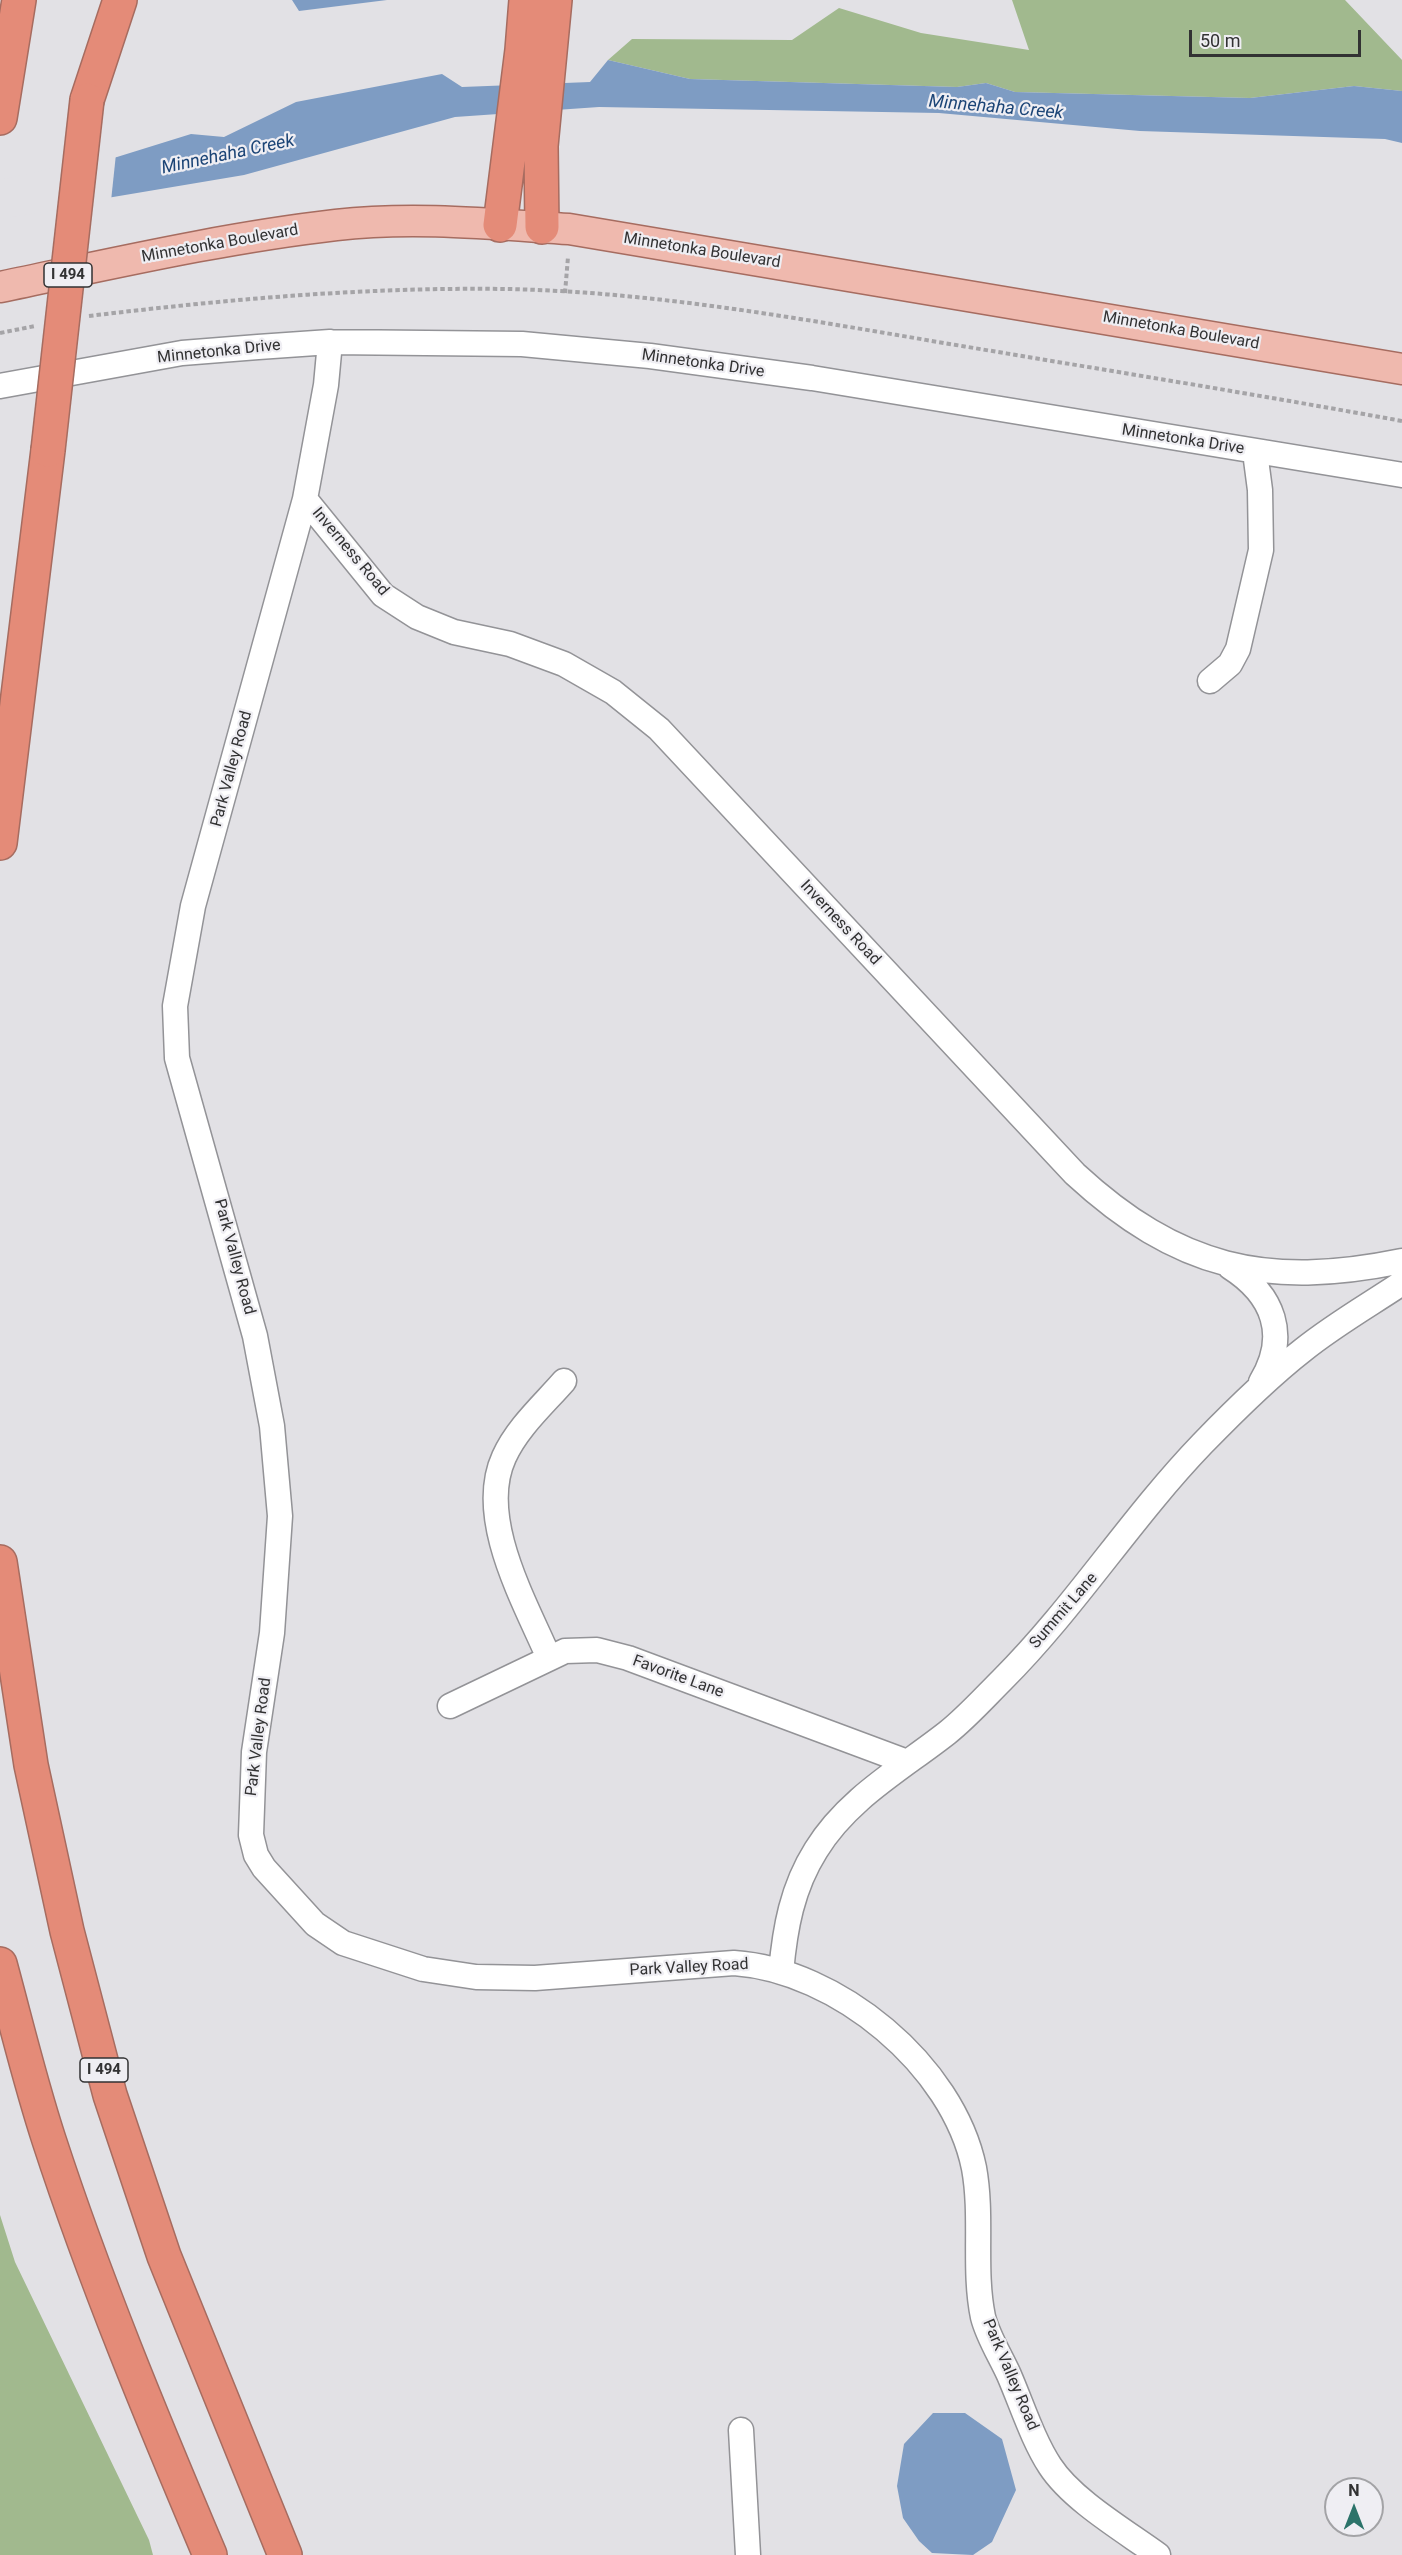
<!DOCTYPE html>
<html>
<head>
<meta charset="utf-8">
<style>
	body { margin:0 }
	#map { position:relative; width:1402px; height:2555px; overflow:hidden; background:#e2e1e5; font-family:Roboto,sans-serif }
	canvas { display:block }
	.north { position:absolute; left:1324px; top:2477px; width:60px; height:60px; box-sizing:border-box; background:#efeef3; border:2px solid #a3a3a6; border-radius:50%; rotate:0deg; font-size:16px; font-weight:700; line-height:24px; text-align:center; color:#323233 }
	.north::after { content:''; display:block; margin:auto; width:21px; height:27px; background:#2c736a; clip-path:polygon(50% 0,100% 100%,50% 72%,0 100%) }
	.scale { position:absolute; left:1189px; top:30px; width:172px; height:27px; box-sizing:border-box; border:3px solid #323233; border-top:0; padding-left:8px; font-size:18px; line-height:21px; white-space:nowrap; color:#323233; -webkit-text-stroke:4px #efeef3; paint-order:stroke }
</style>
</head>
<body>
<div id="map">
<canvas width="1402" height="2555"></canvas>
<div class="north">N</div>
<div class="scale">50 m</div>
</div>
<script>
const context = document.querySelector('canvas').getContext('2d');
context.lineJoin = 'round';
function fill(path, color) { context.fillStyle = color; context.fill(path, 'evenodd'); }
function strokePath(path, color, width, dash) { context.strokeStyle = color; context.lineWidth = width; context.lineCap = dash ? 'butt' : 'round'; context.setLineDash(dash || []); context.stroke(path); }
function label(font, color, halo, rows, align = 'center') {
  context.font = font + ' Roboto,sans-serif'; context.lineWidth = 4.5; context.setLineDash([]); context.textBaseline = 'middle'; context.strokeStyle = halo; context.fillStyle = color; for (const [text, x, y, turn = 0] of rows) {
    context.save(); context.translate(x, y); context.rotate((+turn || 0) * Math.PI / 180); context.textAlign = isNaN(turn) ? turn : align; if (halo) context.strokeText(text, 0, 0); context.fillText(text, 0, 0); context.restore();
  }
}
fill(new Path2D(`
	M1012 0H1345L1402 60V91L1354 86 1250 98 1015 92 986 83 957 87 690 79 608 60 632 39 792 40 839 8 921 33 1029 50Z
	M0 2215 15 2262 149 2540 153 2555H0Z`), '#a1b98e');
fill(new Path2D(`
	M292 0H387L299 11Z
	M608 60 690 79 957 87 986 83 1015 92 1250 98 1354 86 1402 91V143L1385 139 1140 131 939 113 599 107 455 117 244 175 0 216V183L117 157 191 134 224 137 296 102 442 74 462 87 590 82Z
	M933 2413H965L1002 2439 1016 2490 992 2542 973 2555 932 2553 919 2541 903 2518 897 2486 904 2444Z`), '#7e9cc3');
fill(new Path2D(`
	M116 154 111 201 0 219V180Z`), '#e2e1e5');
const minor = new Path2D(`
	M330 342 326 385 305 499 193 906 175 1006 177 1058 255 1336 272 1426 280 1516 272 1633 254 1752 251 1835 256 1855 264 1868 315 1924 343 1943 423 1969 476 1977 535 1978 734 1963C837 1970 953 2065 974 2168 983 2217 973 2269 983 2317 988 2337 1001 2357 1009 2375 1022 2405 1033 2440 1050 2466 1072 2500 1125 2531 1158 2555
	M0 386 182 353 258 347 330 342 522 344 650 356 812 378 1402 475
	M305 499 383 595 417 617 454 632 510 644 564 664 613 692 659 729 1075 1174C1177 1268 1266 1289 1402 1261
	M1210 681 1230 664 1238 649 1261 550 1260 490 1255 452
	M1230 1267C1274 1295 1289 1336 1261 1382
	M549 1658C525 1602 476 1518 504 1457 517 1428 543 1405 564 1381
	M450 1706 565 1651 597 1650 628 1658 907 1762
	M781 1972C785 1928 792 1888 816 1850 847 1799 901 1769 947 1733 966 1718 984 1698 1002 1680 1075 1607 1130 1519 1202 1444 1234 1411 1267 1378 1303 1350 1334 1325 1369 1305 1402 1283
	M741 2430 748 2555`);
const major = new Path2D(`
	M0 287C111 264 223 238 336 225 413 216 492 224 569 229L1402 369`);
const highway = new Path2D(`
	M87 100 120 0
	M0 118 19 0
	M500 225 522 50 526 0
	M542 227 541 146 555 0
	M0 843 48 450
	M0 1562 31 1765 67 1931 110 2095 164 2256 285 2555
	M0 1964C16 2023 30 2082 49 2140 95 2281 152 2418 210 2555`);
strokePath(minor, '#939397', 27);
strokePath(major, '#a66c60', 33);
strokePath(highway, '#a66c60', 36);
strokePath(new Path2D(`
	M565 293 568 257
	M89 316C229 299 366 287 507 289 658 292 807 320 956 345 1105 370 1254 394 1402 421
	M0 333 35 326`), '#a5a4a7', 4, [4.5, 3]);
strokePath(minor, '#fff', 24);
strokePath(major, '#efb9ae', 30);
strokePath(highway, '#e48b78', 33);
const highwayBridge = new Path2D(`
	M48 450 87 100`);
strokePath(highwayBridge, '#a66c60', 36, []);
strokePath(highwayBridge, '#e48b78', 33);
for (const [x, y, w] of [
	[68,275,48],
	[104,2070,48]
]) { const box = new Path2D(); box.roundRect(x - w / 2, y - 12, w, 24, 4.5); context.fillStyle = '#efeef3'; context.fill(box); strokePath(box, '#323233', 1.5); }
label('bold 15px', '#323233', null, [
	["I 494",68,275],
	["I 494",104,2070]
]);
label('16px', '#323233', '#efeef3', [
	["Minnetonka Boulevard",220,244,-10],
	["Minnetonka Boulevard",702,251,9],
	["Minnetonka Boulevard",1181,331,10],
	["Minnetonka Drive",219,352,-6],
	["Minnetonka Drive",703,364,8],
	["Minnetonka Drive",1183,440,9],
	["Inverness Road",350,552,50],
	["Park Valley Road",232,769,-75],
	["Inverness Road",840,923,47],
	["Park Valley Road",234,1257,75],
	["Summit Lane",1064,1611,-49],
	["Favorite Lane",678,1677,20],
	["Park Valley Road",259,1737,-83],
	["Park Valley Road",689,1968,-3],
	["Park Valley Road",1010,2375,67]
]);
label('italic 18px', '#1b4476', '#efeef3', [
	["Minnehaha Creek",996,108,5],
	["Minnehaha Creek",228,155,-12]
]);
</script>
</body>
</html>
